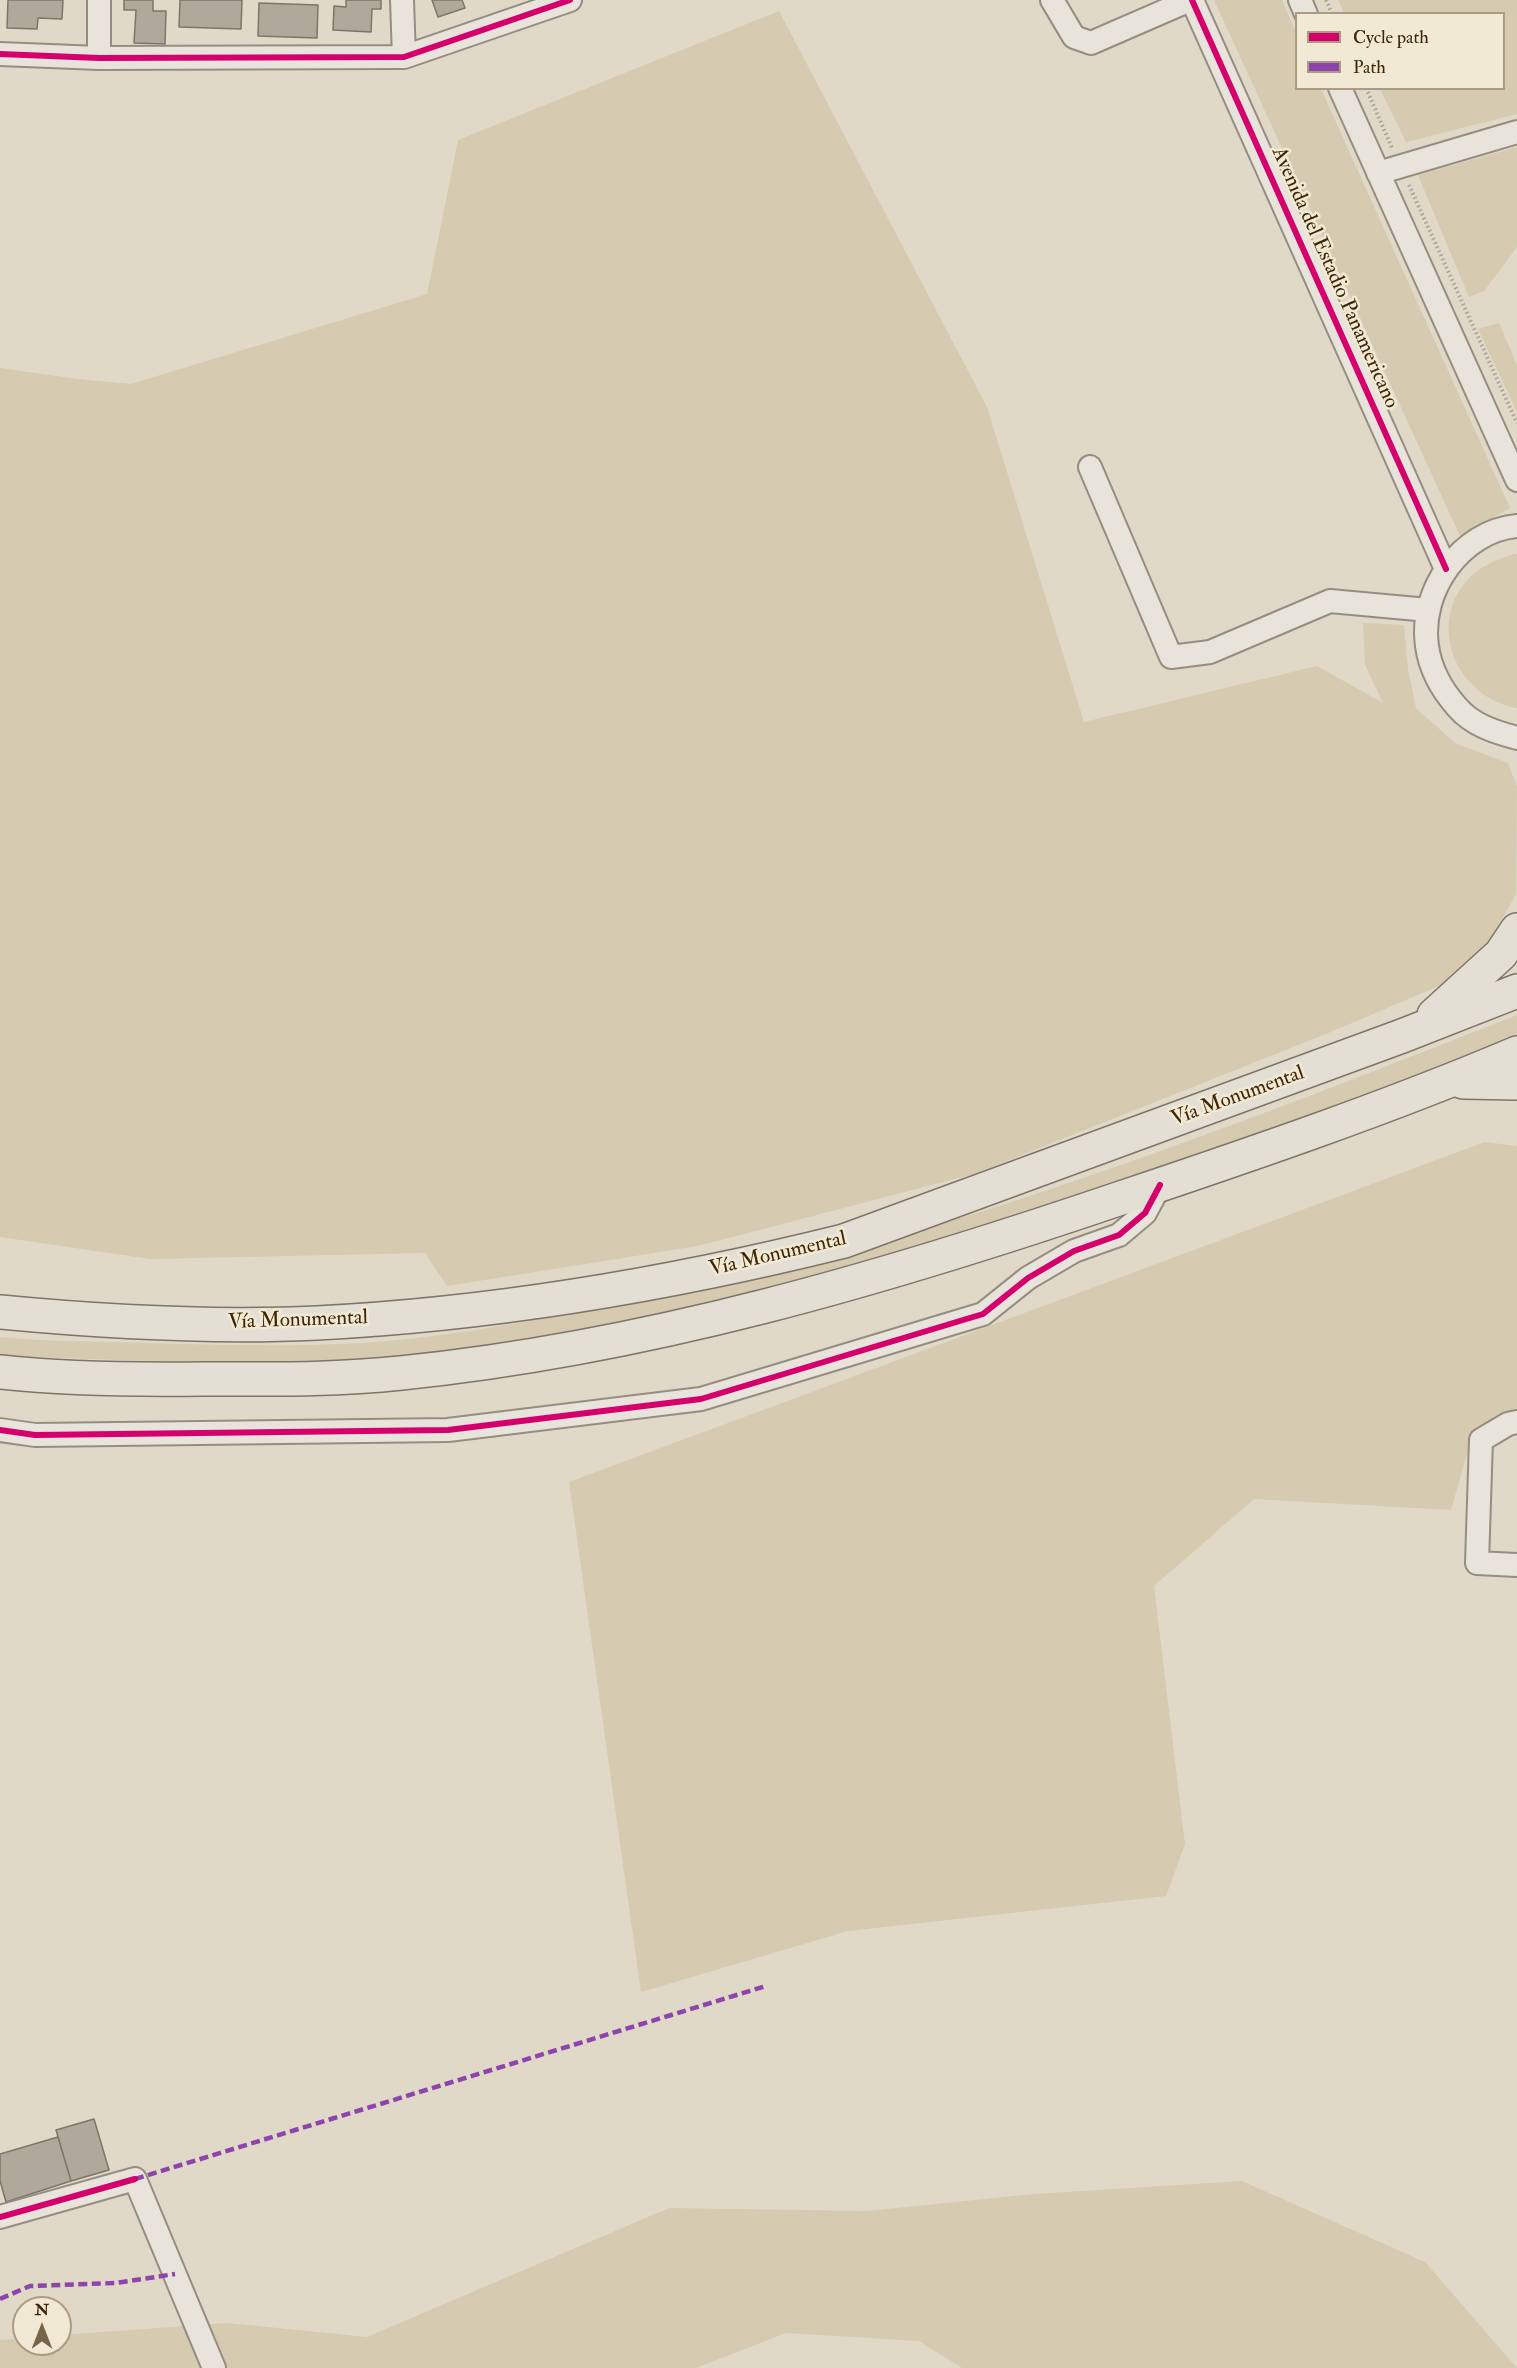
<!DOCTYPE html>
<html>
<head>
<meta charset="utf-8">
<style>
	body { margin:0 }
	#map { position:relative; width:1517px; height:2368px; overflow:hidden; background:#e0d9c8; font-family:"IM FELL Double Pica",serif }
	canvas { display:block }
	.legend { position:absolute; left:1295px; top:12px; width:210px; height:78px; box-sizing:border-box; background:#f2e9d5; border:2px solid #aa9b82; margin:0; padding:8px 10px; list-style:none; font-size:18px; color:#3e2706 }
	.legend li { display:flex; align-items:center; gap:12px; height:30px }
	.legend b { width:30px; border:2px solid #aa9b82 }
	.north { position:absolute; left:12px; top:2296px; width:60px; height:60px; box-sizing:border-box; background:#f2e9d5; border:2px solid #aa9b82; border-radius:50%; rotate:0deg; font-size:16px; font-weight:700; line-height:24px; text-align:center; color:#3e2706 }
	.north::after { content:''; display:block; margin:auto; width:21px; height:27px; background:#77654a; clip-path:polygon(50% 0,100% 100%,50% 72%,0 100%) }
</style>
</head>
<body>
<div id="map">
<canvas width="1517" height="2368"></canvas>
<ul class="legend">
<li><b style="height:8px;background:#d6006c"></b>Cycle path</li>
<li><b style="height:8px;background:#8e44ad"></b>Path</li>
</ul>
<div class="north">N</div>
</div>
<script>
const context = document.querySelector('canvas').getContext('2d');
context.lineJoin = 'round';
function fill(path, color) { context.fillStyle = color; context.fill(path, 'evenodd'); }
function strokePath(path, color, width, dash) { context.strokeStyle = color; context.lineWidth = width; context.lineCap = dash ? 'butt' : 'round'; context.setLineDash(dash || []); context.stroke(path); }
function label(font, color, halo, rows, align = 'center') {
  context.font = font + ' "IM FELL Double Pica",serif'; context.lineWidth = 5; context.setLineDash([]); context.textBaseline = 'middle'; context.strokeStyle = halo; context.fillStyle = color; for (const [text, x, y, turn = 0] of rows) {
    context.save(); context.translate(x, y); context.rotate((+turn || 0) * Math.PI / 180); context.textAlign = isNaN(turn) ? turn : align; if (halo) context.strokeText(text, 0, 0); context.fillText(text, 0, 0); context.restore();
  }
}
fill(new Path2D(`
	M1214 0H1282L1296 33V88L1321 89 1510 508 1460 536Z
	M1338 0H1517V114L1406 142 1380 89 1504 88V14L1344 13Z
	M779 11 987 407 1084 722 1317 666 1383 703 1365 665 1363 623 1404 625 1408 669 1416 708 1455 743 1508 763 1517 787 1516 894 1484 952 1439 986 1326 1034 974 1174 698 1246 447 1286 425 1253 150 1259 0 1237V368L77 379 131 384 427 294 458 140Z
	M1517 147V247L1484 291 1469 297 1418 175Z
	M1499 323 1517 365V412L1478 329Z
	M1513 554H1517V708C1457 698 1425 625 1469 578 1482 565 1497 560 1513 554Z
	M1517 1015V1035L1501 1042 1362 1097 1008 1225 656 1319 489 1348 369 1362 241 1364 0 1356V1337C47 1342 95 1341 142 1343 215 1345 289 1347 362 1343 430 1339 498 1326 565 1315 897 1258 1205 1138 1517 1015Z
	M1485 1142 1517 1146V1411L1472 1436 1451 1510 1254 1499 1154 1586 1185 1844 1166 1896 848 1931 641 1992 569 1482Z
	M1242 2181 1425 2262 1517 2368H962L919 2341 786 2333 696 2368H0V2340L24 2338V2344H60V2335L228 2323 367 2337 669 2208 867 2211 1034 2194Z`), '#d6cab1');
const building = new Path2D(`
	M8 0H63L62 19 38 18 37 29 7 28Z
	M124 0H153V11H166L165 44 134 43 136 10H124Z
	M180 0H242L241 29 179 27Z
	M346 0H381V9H372L371 32 333 30 334 6 346 7Z
	M432 0H462L465 8 438 17Z
	M259 3 318 5 317 38 258 36Z
	M94 2119 109 2170 71 2181 56 2130Z
	M58 2137 71 2181 6 2202 0 2181V2154Z`);
fill(building, '#b0a99b');
strokePath(building, '#7d7567', 1.5);
const minor = new Path2D(`
	M99 0V58
	M402 0 404 57
	M1052 0 1074 37 1091 43 1190 0
	M1192 0 1446 569
	M1300 0 1306 14
	M0 54 99 58 404 57 570 0
	M1340 88 1517 480
	M1378 173 1517 132
	M1090 467 1171 657 1210 652 1330 601 1428 610
	M1517 526C1461 531 1419 591 1427 646 1430 668 1442 690 1457 707 1472 725 1495 732 1517 738
	M1517 1422 1508 1424 1481 1440 1477 1563 1517 1565
	M0 1430 35 1435 448 1430 701 1399 983 1314 1028 1278 1074 1251 1119 1235 1145 1213 1160 1185
	M0 2217 135 2179 214 2368`);
const highway = new Path2D(`
	M1434 1015 1501 954 1517 930
	M1463 1082 1517 1083
	M0 1312C105 1322 212 1328 317 1323 495 1314 671 1284 844 1241L1402 1036 1517 991
	M0 1372C67 1379 137 1380 204 1379 270 1379 335 1380 401 1373 647 1348 885 1278 1118 1199 1252 1154 1387 1108 1517 1053`);
strokePath(minor, '#958e80', 26);
strokePath(highway, '#7d7567', 36);
strokePath(new Path2D(`
	M1326 0 1332 14
	M1366 88 1392 148
	M1409 185 1517 423`), '#a7a298', 4, [1.5, 3]);
strokePath(minor, '#e8e3db', 22);
strokePath(highway, '#e3dfd5', 33);
strokePath(new Path2D(`
	M135 2179 766 1986
	M0 2299 30 2286 116 2283 175 2274`), '#8e44ad', 4.5, [9, 4.5]);
strokePath(new Path2D(`
	M1192 0 1446 569
	M0 54 99 58 404 57 570 0
	M0 1430 35 1435 448 1430 701 1399 983 1314 1028 1278 1074 1251 1119 1235 1145 1213 1160 1185
	M0 2217 135 2179`), '#d6006c', 6);
label('21px', '#3e2706', '#f2e9d5', [
	["Avenida del Estadio Panamericano",1334,278,66],
	["Vía Monumental",1238,1097,-20],
	["Vía Monumental",778,1255,-13],
	["Vía Monumental",298,1321,-2]
]);
</script>
</body>
</html>
